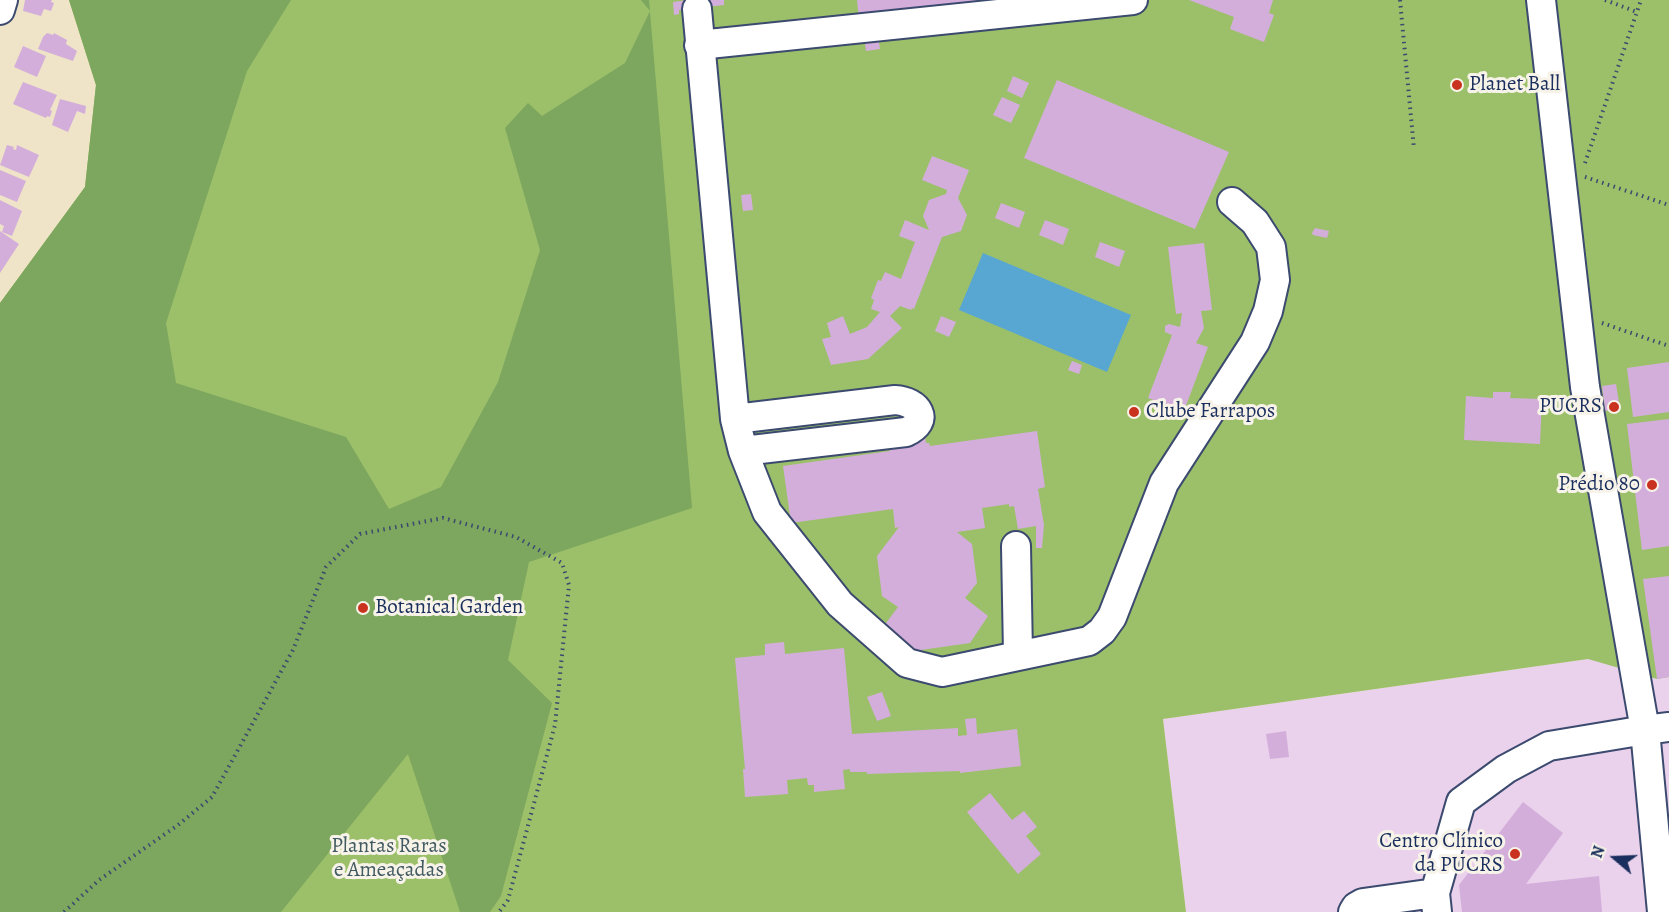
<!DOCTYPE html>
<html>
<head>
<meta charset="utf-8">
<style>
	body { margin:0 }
	#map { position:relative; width:1669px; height:912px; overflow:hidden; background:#efe4c7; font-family:Alegreya,serif }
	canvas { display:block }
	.north { position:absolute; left:1585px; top:828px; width:60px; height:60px; -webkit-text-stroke:4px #f7f3e8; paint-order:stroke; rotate:289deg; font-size:16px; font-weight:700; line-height:24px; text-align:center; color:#1b2f5e }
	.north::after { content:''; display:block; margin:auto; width:21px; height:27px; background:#1b2f5e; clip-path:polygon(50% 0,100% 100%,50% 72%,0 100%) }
</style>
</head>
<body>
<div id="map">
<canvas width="1669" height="912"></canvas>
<div class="north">N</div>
</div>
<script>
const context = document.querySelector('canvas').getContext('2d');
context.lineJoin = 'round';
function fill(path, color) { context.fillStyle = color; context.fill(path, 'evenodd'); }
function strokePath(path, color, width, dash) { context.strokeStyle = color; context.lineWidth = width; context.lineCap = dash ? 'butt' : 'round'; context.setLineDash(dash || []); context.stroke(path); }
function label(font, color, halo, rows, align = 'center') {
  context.font = font + ' Alegreya,serif'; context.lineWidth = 6; context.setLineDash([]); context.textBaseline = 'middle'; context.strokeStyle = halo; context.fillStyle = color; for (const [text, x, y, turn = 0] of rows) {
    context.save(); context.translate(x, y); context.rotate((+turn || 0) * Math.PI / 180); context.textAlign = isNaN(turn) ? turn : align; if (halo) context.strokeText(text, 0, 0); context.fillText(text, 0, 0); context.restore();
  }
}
fill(new Path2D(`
	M1669 0V912H1186L1163 719 1588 659Z`), '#ead1ec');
fill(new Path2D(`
	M69 0H1669V677L1657 679 1588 659 1163 719 1186 912H0V303L85 187 96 85Z`), '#9cc06a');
fill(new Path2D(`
	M69 0H291L247 71 166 323 176 383 346 437 389 509 441 487 498 382 540 250 505 128 528 103 542 116 625 63 650 11 641 0H649L692 508 529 562 508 660 552 703 501 896 490 912H460L408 754 281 912H0V303L85 187 96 85Z`), '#7da65e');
fill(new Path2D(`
	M983 253 1131 315 1107 372 959 310Z`), '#58a7d2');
fill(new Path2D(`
	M25 0H52L51 2 54 3 51 11 44 9 41 16 23 11Z
	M688 0H724V5L679 10V14L674 15 673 2Z
	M857 0H976V7L859 19Z
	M1189 0H1273L1269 13 1274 15 1264 42 1230 29 1234 17Z
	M47 33 53 35 54 33 67 40 66 44 77 51 73 61 38 49 43 37Z
	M878 35 880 49 866 51 864 37Z
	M23 46 46 56 37 77 14 67Z
	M1013 76 1029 83 1022 98 1007 91Z
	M1057 80 1229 152 1195 229 1024 158Z
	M23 82 57 95 50 110 52 111 50 117 47 116 46 118 13 104Z
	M1002 97 1020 105 1011 123 993 115Z
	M60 99 86 106 85 114 77 111 68 132 52 125Z
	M7 145 14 147 13 149 16 150 17 145 39 155 29 177 0 165Z
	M932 156 969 170 958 198 967 215 961 231 942 237 914 309 912 308 911 310 900 306 890 316 902 328 868 359 831 365 822 339 831 337 827 323 843 316 850 334 867 327 880 312 871 309 874 300 871 298 878 280 881 281 885 272 901 279 915 242 899 236 905 220 929 230 923 216 929 200 946 194 947 190 922 180Z
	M0 170 26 181 17 202 0 195Z
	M751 194 753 210 743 211 741 195Z
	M0 200 22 211 12 236 2 232 4 226 0 224Z
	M1001 203 1025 212 1019 228 995 218Z
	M1045 220 1069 229 1063 245 1039 235Z
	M1315 228 1329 231 1327 238 1313 235 1312 233Z
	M0 231 19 244 0 273Z
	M1100 242 1125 251 1119 267 1095 257Z
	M1204 243 1212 310 1201 311 1204 328 1196 343 1208 347 1184 411 1148 398 1172 335 1165 332V326L1169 324 1180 327 1182 313 1176 314 1168 247Z
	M941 316 956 322 949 337 935 331Z
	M1072 361 1082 365 1079 374 1068 370Z
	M1669 362V412L1633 417 1627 368Z
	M1616 384 1620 409 1605 411 1602 386Z
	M1493 392H1511L1510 398 1542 399 1540 444 1464 440 1466 396 1493 398Z
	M1669 419V546L1642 550 1627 424Z
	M1037 431 1045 487 1038 489 1044 525 1042 548H1036V526L1018 529 1014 506 1009 507V504L982 508 985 528 957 532 972 544 977 583 965 598 988 616 970 643 907 652 880 631 898 607 882 596 877 556 899 527 895 528 893 509 791 523 783 466 890 451 889 441 925 436 926 443H929L930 446Z
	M1669 576V677L1657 679 1643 579Z
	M784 642 785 654 844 648 852 734 958 728V736L967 735 965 719 976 718 977 734 1017 729 1021 766 960 773V771L867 774V772H850V769L843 770 845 789 814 792V785H808L807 778 787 780 788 794 745 797 743 769H745L735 658 765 655V644Z
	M882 692 891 716 877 721 867 697Z
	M1286 731 1289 757 1270 759 1266 734Z
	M990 793 1012 820 1024 811 1037 827 1026 836 1041 854 1018 874 967 812Z
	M1523 802 1563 833 1526 884 1599 876 1602 912H1462L1459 885Z`), '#d3aedb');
const minor = new Path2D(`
	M697 9 735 419 743 451 767 512 840 604 907 663 942 672 1089 641 1102 631 1112 617 1164 483 1255 342 1268 311 1275 280 1271 247 1255 222 1232 202
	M0 10 3 0
	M699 45 1133 0
	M735 419 895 400C918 401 931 421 906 432L743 451
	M1016 546 1018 654
	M1353 912 1356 907 1363 903 1435 893
	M1437 912 1435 893 1461 802 1506 769 1549 746 1645 730 1585 387 1541 0
	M1662 912 1645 730 1669 727`);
strokePath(minor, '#3b4a6e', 32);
strokePath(new Path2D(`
	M1400 0 1414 149
	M1605 0 1637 12
	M1585 163 1641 0
	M1585 177 1669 205
	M1602 323 1669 346
	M64 912 99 880 178 825 212 797 293 650 326 567 360 534 443 518 516 537 562 563 569 585 555 725 508 900 499 912`), '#3b4a6e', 4, [1.5, 4.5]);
strokePath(minor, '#fff', 28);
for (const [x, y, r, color] of [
	[1457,85,6,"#c8321e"],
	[1614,407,6,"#c8321e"],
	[1134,412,6,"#c8321e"],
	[1652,485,6,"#c8321e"],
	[363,608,6,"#c8321e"],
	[1515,854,6,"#c8321e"]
]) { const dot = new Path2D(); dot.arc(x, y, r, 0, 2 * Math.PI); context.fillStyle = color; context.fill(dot); strokePath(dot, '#f7f3e8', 2); }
label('21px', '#1b2f5e', '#f7f3e8', [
	["Planet Ball",1469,85],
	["PUCRS",1602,407,"right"],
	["Clube Farrapos",1146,412],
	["Prédio 80",1640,485,"right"],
	["Botanical Garden",375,608],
	["Centro Clínico",1503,842,"right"],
	["da PUCRS",1503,866,"right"]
], 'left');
label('21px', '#425a62', '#f7f3e8', [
	["Plantas Raras",389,847],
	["e Ameaçadas",389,871]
]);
</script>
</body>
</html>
